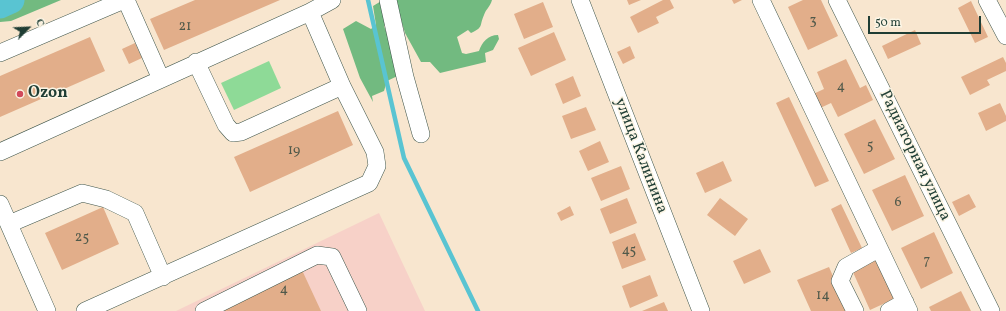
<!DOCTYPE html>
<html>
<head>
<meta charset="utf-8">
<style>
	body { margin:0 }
	#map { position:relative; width:1006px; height:311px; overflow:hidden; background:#f8e6cf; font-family:Vollkorn,serif }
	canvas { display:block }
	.north { position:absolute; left:8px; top:8px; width:40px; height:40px; -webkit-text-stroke:3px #fcf5e5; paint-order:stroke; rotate:66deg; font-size:11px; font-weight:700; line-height:16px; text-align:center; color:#1f3d34 }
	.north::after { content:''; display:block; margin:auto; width:14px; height:18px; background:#1f3d34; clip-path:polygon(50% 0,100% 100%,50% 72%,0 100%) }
	.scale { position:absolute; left:868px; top:16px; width:113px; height:18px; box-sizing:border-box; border:2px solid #1f3d34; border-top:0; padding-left:5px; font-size:12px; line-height:14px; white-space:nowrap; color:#1f3d34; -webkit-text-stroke:3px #fcf5e5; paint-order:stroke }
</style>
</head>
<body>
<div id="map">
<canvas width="1006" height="311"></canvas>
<div class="north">С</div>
<div class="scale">50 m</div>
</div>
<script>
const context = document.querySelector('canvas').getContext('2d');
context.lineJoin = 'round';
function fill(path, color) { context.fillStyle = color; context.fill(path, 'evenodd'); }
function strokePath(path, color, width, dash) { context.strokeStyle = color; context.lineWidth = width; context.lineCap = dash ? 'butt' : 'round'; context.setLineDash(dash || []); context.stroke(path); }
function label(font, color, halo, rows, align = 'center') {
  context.font = font + ' Vollkorn,serif'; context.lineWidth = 3; context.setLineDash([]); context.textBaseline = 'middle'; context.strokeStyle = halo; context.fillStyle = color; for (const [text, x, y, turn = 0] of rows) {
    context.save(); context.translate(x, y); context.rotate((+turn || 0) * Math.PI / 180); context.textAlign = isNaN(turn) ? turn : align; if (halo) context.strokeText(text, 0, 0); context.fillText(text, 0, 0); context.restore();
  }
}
fill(new Path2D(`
	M379 213 425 311H176Z`), '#f7d1c8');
fill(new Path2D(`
	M269 61 281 88 234 110 221 83Z`), '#8eda97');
fill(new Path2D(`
	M0 0H61L11 21 0 22Z
	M383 0H492C490 7 486 9 484 15 479 26 484 27 471 33L468 30 457 37 462 53 466 54 479 51C482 42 488 35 498 35L499 39 493 50 485 53 486 62 440 73 430 62H421L405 33 398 10 384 26 399 65 406 72 387 81 384 91 372 96 373 102 360 78 343 29 356 21 371 29 376 25 373 6Z`), '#72ba80');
strokePath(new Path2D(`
	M368 0 404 158 478 311`), '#59c4d2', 4.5);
strokePath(new Path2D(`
	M0 5 11 0`), '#59c4d2', 27);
fill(new Path2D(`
	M195 0H280L164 50 150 19Z
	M627 0H641L629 5Z
	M663 0H670L674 8 656 17 659 23 638 33 630 17Z
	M732 0H742L734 4Z
	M803 0H821L838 36 808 50 788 7Z
	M971 1 988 37 975 43 958 8Z
	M543 2 553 27 524 39 514 14Z
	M915 30 921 44 888 59 882 46Z
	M554 32 566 60 531 76 518 48Z
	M90 37 105 71 0 117V76Z
	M135 43 142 58 129 64 122 49Z
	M630 46 635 58 623 64 617 52Z
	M1003 57 1006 63V71L987 80 990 85 970 95 961 77Z
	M846 59 860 88 866 85 873 100 838 117 831 103 818 109 811 95 824 89 817 72Z
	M573 76 581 96 563 104 555 84Z
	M789 97 829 181 815 187 776 103Z
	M1000 103 1006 116V121L986 131 978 113Z
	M586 107 596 130 571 139 562 116Z
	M338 111 353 145 250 192 234 157Z
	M875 119 895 159 864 174 844 134Z
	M600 141 609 162 588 171 579 151Z
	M723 161 732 181 705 193 696 173Z
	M621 166 630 189 601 201 591 178Z
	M905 175 924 216 892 231 872 190Z
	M969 194 976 207 959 216 952 202Z
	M627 198 637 223 610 234 600 209Z
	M720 198 748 219 735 236 707 215Z
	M841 204 862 248 851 253 831 209Z
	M570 206 574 215 561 221 557 213Z
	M103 207 119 244 62 270 45 233Z
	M934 232 953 273 921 289 901 248Z
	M635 233 646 260 622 269 612 242Z
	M760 249 771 272 744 284 733 261Z
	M876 259 894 299 870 310 852 270Z
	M829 267 848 311H811L797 280Z
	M301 268 321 311H211Z
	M650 275 658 296 630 308 622 286Z
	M961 291 971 311H931L929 307Z
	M664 302 668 311H642Z`), '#e2ae8a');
const minor = new Path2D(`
	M126 0 161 79
	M388 0 405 77 421 134
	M580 0 701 311
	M761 0 909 311
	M837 0 991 311
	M987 0 1006 36
	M310 12 332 0
	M0 53 124 0
	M196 62 226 125 233 133 241 132 342 86
	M0 152 310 12 342 86 375 152 377 166 369 183 85 311
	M0 204 47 311
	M9 224 82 193 106 199 135 213 163 277
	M204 311 317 255 332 257 358 311
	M855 311 840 281 846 267 878 249
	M889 311 905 302`);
strokePath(minor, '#40564b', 18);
strokePath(minor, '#fff', 17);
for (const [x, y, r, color] of [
	[20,94,4,"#d1495b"]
]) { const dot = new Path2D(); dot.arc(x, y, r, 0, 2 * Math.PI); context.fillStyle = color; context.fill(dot); strokePath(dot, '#fcf5e5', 1.5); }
label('14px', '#50594a', null, [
	["3",813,21],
	["21",185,27],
	["4",841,87],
	["5",870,146],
	["19",294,151],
	["6",898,203],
	["25",82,238],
	["45",629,251],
	["7",927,261],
	["4",284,290],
	["14",823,296]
]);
label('bold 16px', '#1f3d34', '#fcf5e5', [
	["Ozon",28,94]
], 'left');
label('16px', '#1f3d34', '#fcf5e5', [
	["улица Калинина",640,156,69],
	["Радиаторная улица",914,156,64]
]);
</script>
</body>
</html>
